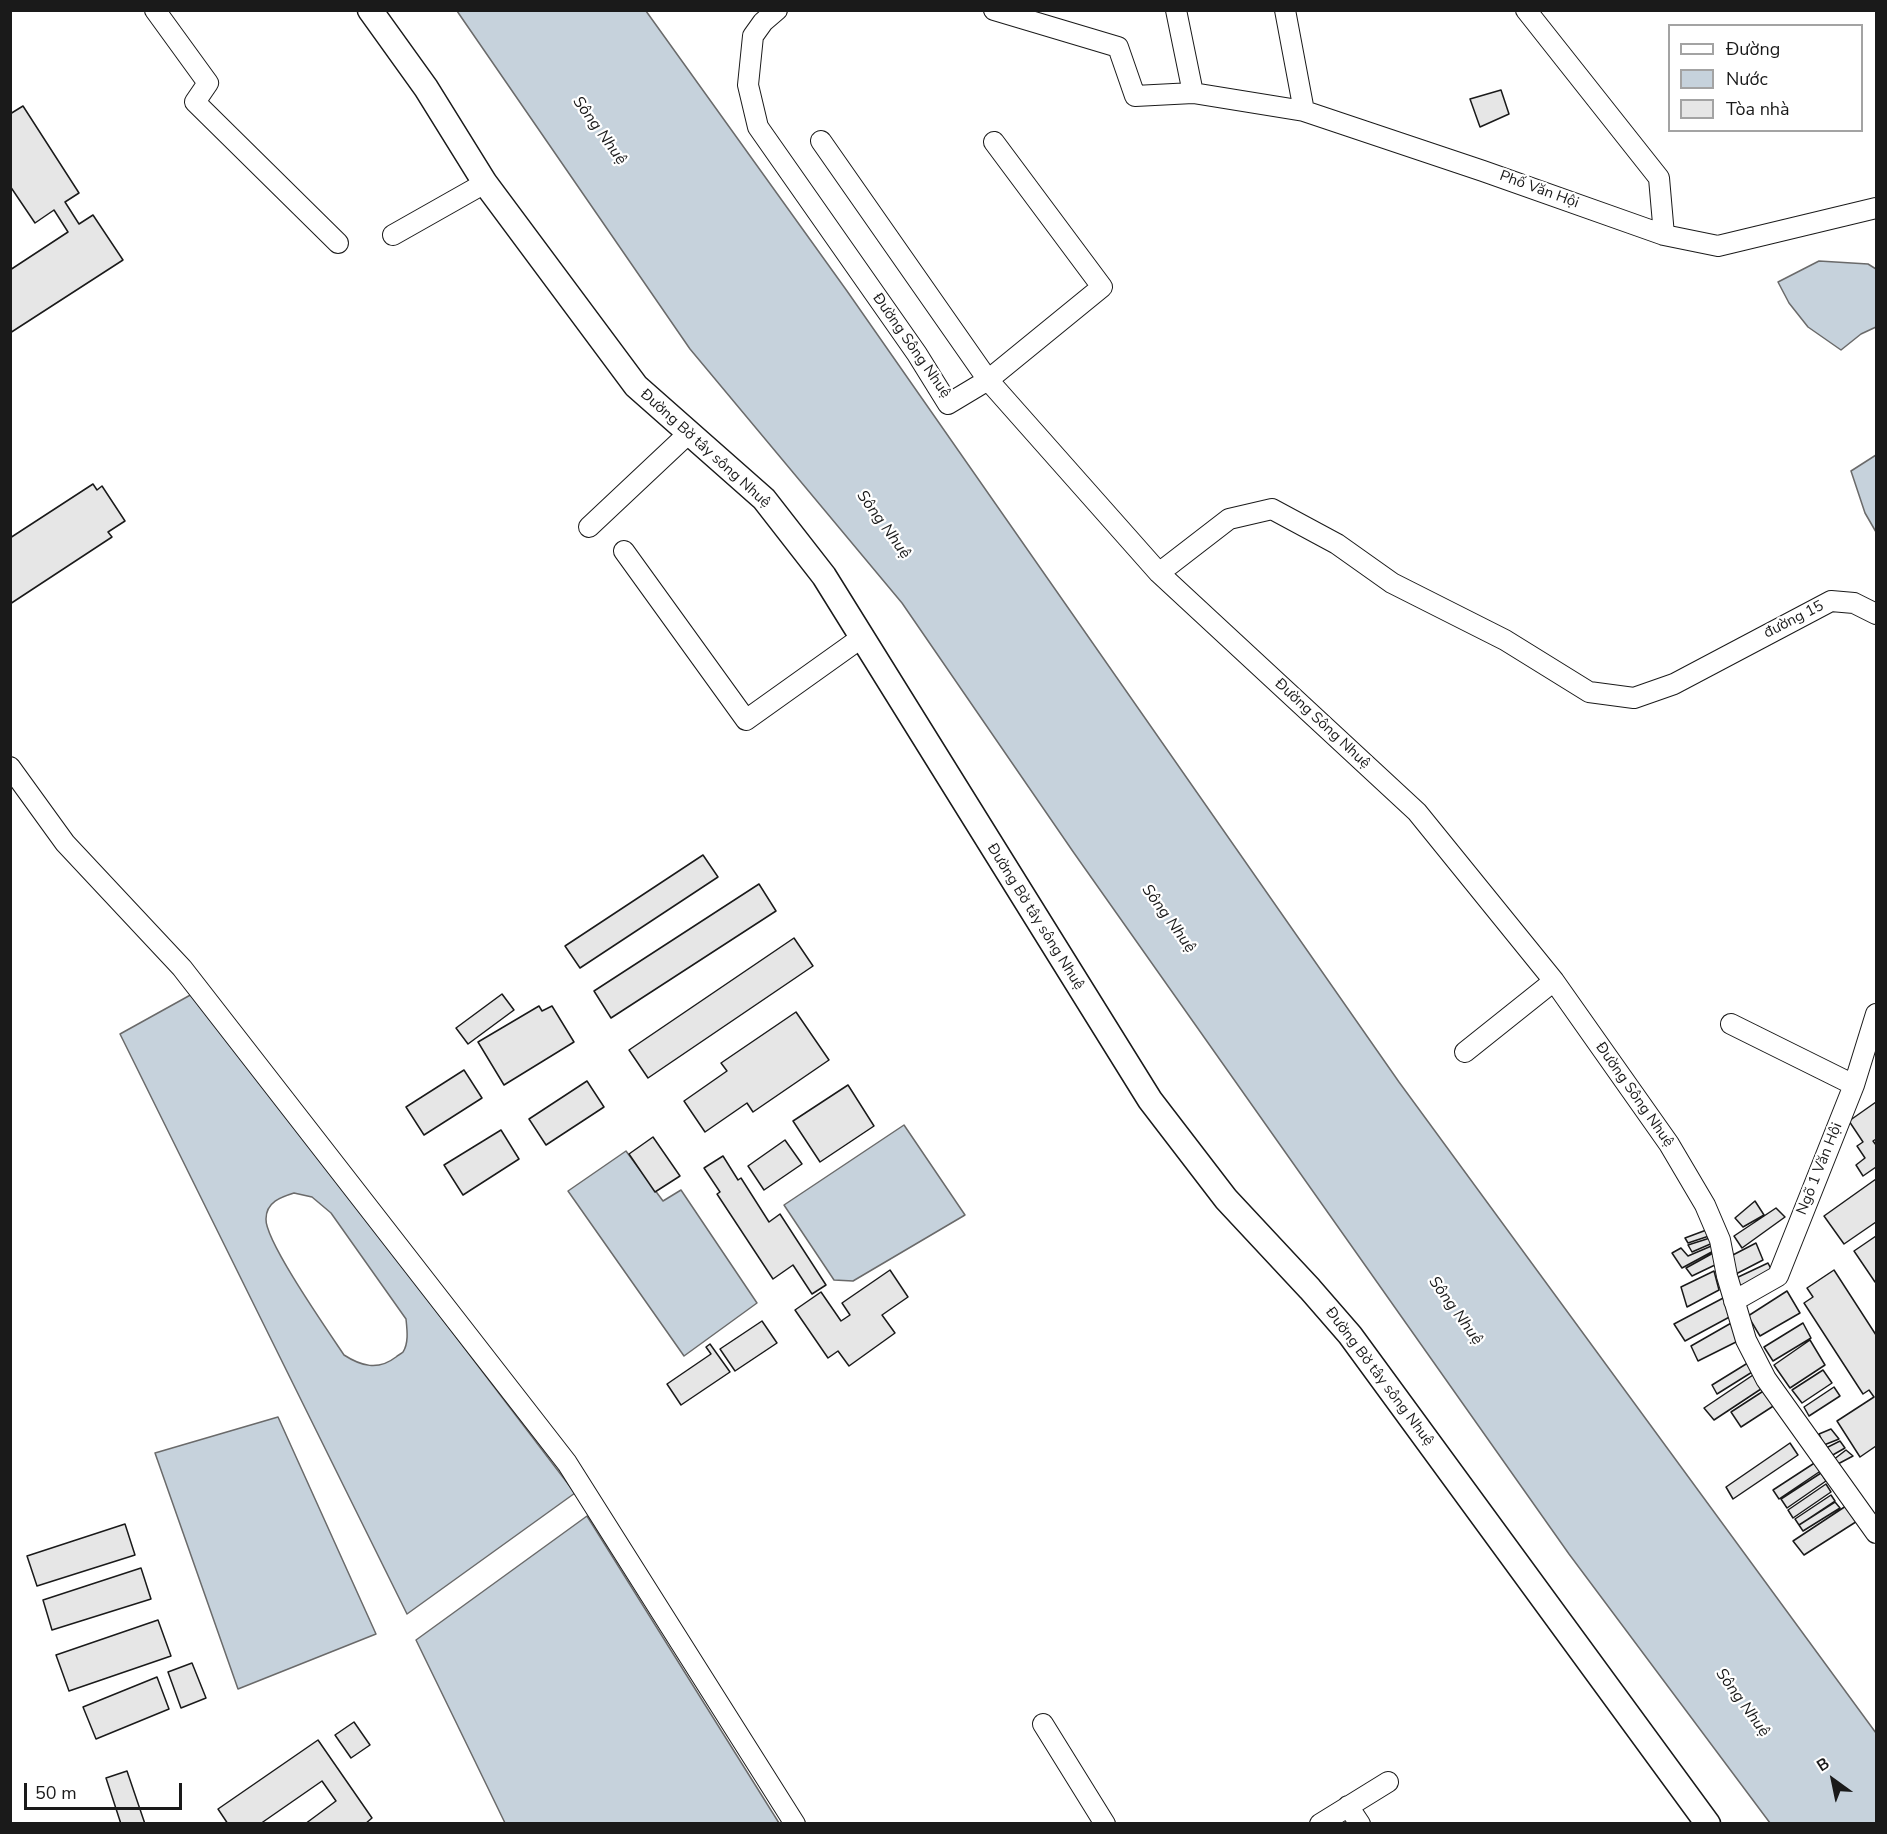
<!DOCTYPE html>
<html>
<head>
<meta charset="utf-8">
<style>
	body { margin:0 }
	#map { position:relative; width:1887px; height:1834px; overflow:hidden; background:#fff; font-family:"Nunito Sans",sans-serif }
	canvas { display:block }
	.frame { position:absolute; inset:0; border:12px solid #1a1a1a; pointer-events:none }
	.legend { position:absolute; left:1668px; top:24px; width:195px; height:108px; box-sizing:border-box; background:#fff; border:2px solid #a3a3a3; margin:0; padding:8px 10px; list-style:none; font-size:18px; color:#1a1a1a }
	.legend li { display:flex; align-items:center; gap:12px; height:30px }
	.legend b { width:30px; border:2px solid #a3a3a3 }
	.north { position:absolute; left:1803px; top:1750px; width:60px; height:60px; -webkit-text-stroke:4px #fff; paint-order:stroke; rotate:327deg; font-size:16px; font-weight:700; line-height:24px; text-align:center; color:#1a1a1a }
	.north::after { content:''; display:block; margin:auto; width:21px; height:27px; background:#1a1a1a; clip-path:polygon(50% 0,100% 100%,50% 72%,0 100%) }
	.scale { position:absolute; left:24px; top:1783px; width:158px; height:27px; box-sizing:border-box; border:3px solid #1a1a1a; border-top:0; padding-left:8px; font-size:18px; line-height:21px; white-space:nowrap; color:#1a1a1a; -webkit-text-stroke:4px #fff; paint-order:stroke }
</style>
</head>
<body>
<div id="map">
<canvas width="1887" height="1834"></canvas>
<div class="frame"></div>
<ul class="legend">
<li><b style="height:8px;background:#fff"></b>Đường</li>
<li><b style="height:16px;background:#c6d2dc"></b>Nước</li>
<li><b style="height:16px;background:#e6e6e6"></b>Tòa nhà</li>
</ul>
<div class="north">B</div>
<div class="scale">50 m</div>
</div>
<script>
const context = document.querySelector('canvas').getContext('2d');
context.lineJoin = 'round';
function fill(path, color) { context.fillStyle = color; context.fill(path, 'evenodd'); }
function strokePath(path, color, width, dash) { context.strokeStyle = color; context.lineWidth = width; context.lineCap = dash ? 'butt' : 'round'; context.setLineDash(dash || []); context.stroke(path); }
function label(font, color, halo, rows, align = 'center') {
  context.font = font + ' "Nunito Sans",sans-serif'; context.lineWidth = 4.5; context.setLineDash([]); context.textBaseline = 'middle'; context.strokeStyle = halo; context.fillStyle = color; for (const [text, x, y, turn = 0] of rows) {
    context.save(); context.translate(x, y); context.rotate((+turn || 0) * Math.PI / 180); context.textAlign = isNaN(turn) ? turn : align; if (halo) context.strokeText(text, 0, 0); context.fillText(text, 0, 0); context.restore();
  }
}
const water = new Path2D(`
	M457 11H646L847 291 1399 1082 1876 1733V1823H1770L1569 1554 1074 853 902 603 690 349Z
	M1819 261 1868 264 1876 269V327L1861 334 1841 350 1808 327 1789 303 1778 282Z
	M1876 455V532L1865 513 1851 471Z
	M194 993 575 1493 407 1614 120 1034ZM294 1193 312 1197 331 1213 406 1319C407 1329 409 1343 403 1352 401 1354 398 1355 396 1357 378 1371 361 1366 344 1355 328 1331 265 1241 266 1219 266 1202 281 1197 294 1193Z
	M904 1125 965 1215 853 1281 834 1280 784 1205Z
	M626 1151 663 1201 681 1190 757 1303 684 1356 568 1191Z
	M278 1417 376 1634 238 1689 155 1453Z
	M587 1516 779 1823H505L416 1640Z`);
fill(water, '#c6d2dc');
strokePath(water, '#6a6a6a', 1.5);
const building = new Path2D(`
	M1501 90 1509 114 1480 127 1470 99Z
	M23 106 79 193 65 202 79 224 93 215 123 260 10 333V270L68 232 54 210 35 223 10 186V114Z
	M93 484 97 490 102 486 125 521 108 532 112 537 10 604V538Z
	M703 855 718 877 580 968 565 946Z
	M759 884 776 911 611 1018 594 991Z
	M794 938 813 966 648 1078 629 1050Z
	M502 994 514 1010 468 1044 456 1028Z
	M539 1006 542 1011 552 1006 574 1042 504 1085 478 1042Z
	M796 1012 829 1060 753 1112 747 1103 705 1132 684 1101 727 1071 721 1063Z
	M464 1070 482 1098 424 1135 406 1107Z
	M587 1081 604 1107 546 1145 529 1119Z
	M848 1085 874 1126 820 1162 793 1121Z
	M1876 1102V1139L1873 1141 1876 1145V1167L1863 1176 1856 1165 1865 1158 1857 1146 1863 1142 1849 1121Z
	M501 1130 519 1159 463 1195 444 1165Z
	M653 1137 680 1176 655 1192 629 1154Z
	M785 1140 802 1164 764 1190 748 1166Z
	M723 1156 738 1180 741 1178 769 1222 780 1214 826 1285 812 1294 793 1265 773 1279 717 1194 720 1192 704 1168Z
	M1876 1179V1222L1844 1244 1824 1216Z
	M1755 1201 1764 1215 1743 1227 1735 1218Z
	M1776 1208 1785 1217 1742 1248 1734 1236Z
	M1709 1229 1712 1235 1688 1243 1685 1238Z
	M1876 1236V1281L1875 1282 1854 1251Z
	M1713 1237 1715 1242 1692 1252 1688 1245Z
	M1756 1243 1763 1260 1734 1275 1729 1257Z
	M1716 1244 1719 1248 1682 1268 1672 1253 1681 1248 1688 1256Z
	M1715 1252 1717 1264 1692 1276 1686 1268Z
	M1768 1263 1771 1269 1738 1289 1734 1279Z
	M890 1270 908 1297 882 1315 895 1333 849 1366 838 1351 828 1358 795 1310 821 1292 841 1321 850 1315 842 1303Z
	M1834 1270 1876 1335V1446L1860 1457 1837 1421 1874 1397 1869 1390 1863 1394 1804 1303 1813 1297 1807 1288Z
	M1714 1271 1719 1290 1687 1307 1681 1287Z
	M1787 1291 1800 1313 1760 1336 1748 1316Z
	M1727 1296 1735 1314 1685 1341 1674 1324Z
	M762 1321 777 1343 735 1371 720 1349Z
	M1733 1322 1742 1339 1698 1361 1691 1346Z
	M1803 1323 1811 1338 1773 1361 1764 1347Z
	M1810 1340 1825 1365 1790 1388 1774 1365Z
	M710 1344 730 1372 681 1405 667 1384 711 1354 706 1347Z
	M1751 1361 1757 1369 1717 1394 1712 1385Z
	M1823 1370 1832 1383 1802 1403 1792 1390Z
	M1759 1371 1767 1385 1714 1420 1704 1408Z
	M1834 1387 1840 1396 1809 1416 1804 1407Z
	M1768 1388 1778 1403 1741 1427 1731 1412Z
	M1831 1429 1839 1439 1824 1445 1819 1434Z
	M1840 1441 1845 1448 1831 1456 1826 1448Z
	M1790 1443 1798 1455 1733 1499 1726 1487Z
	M1846 1450 1853 1456 1836 1465 1833 1460Z
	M1816 1462 1822 1470 1779 1499 1773 1490Z
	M1821 1473 1826 1481 1787 1508 1781 1499Z
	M1826 1484 1831 1492 1793 1518 1788 1510Z
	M1831 1495 1835 1501 1799 1525 1795 1519Z
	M1835 1502 1840 1508 1803 1531 1799 1525Z
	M1852 1502 1862 1518 1804 1555 1793 1541Z
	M125 1524 135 1555 37 1586 27 1556Z
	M141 1568 151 1599 52 1630 43 1600Z
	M158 1620 171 1656 69 1691 56 1655Z
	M192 1663 206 1698 181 1708 168 1672Z
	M157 1677 169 1709 96 1739 83 1707Z
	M354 1722 370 1745 351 1758 335 1735Z
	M318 1740 372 1818 365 1824H305L336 1801 322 1781 260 1824H228L218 1809Z
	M127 1771 145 1824H121L106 1778Z`);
fill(building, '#e6e6e6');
strokePath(building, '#1a1a1a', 1.5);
const minor = new Path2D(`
	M155 10 208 83 195 102 338 243
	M777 10 763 22 753 36 748 85 758 127 917 354 948 404 988 380 1102 287 994 142
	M994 10 1118 47 1135 96 1193 93 1304 111
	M1176 10 1193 93
	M1285 10 1304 111 1483 171 1664 235 1718 246 1876 208
	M1526 10 1659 178 1664 235
	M821 141 988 380 1159 573 1417 812 1554 981 1669 1144 1705 1205 1720 1240 1727 1276 1746 1340 1766 1379 1876 1533
	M393 235 485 183
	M589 527 689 433
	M624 551 746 720 861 638
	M1159 573 1229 519 1272 509 1337 544 1392 583 1505 640 1589 692 1634 698 1674 684 1831 601 1854 603 1876 614
	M10 767 65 843 182 968 567 1463 795 1824
	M1731 1024 1854 1085
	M1465 1052 1554 981
	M1734 1301 1778 1276 1854 1085 1876 1014
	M1043 1724 1105 1824
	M1348 1806 1360 1824
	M1320 1824 1388 1782`);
const tertiary = new Path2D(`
	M370 10 426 88 485 183 636 386 764 499 824 576 1150 1100 1226 1199 1310 1289 1350 1335 1708 1824`);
strokePath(minor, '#1a1a1a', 22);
strokePath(tertiary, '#1a1a1a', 27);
strokePath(minor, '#fff', 20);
strokePath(tertiary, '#fff', 24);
label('15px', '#1a1a1a', '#fff', [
	["Phố Văn Hội",1539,190,20],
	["Đường Sông Nhuệ",911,346,55],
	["Đường Bờ tây sông Nhuệ",705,449,42],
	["đường 15",1794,620,-27],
	["Đường Sông Nhuệ",1322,724,43],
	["Đường Bờ tây sông Nhuệ",1035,917,58],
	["Đường Sông Nhuệ",1634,1095,55],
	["Ngõ 1 Văn Hội",1820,1169,-68],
	["Đường Bờ tây sông Nhuệ",1379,1377,53]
]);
label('italic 16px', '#1a1a1a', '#fff', [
	["Sông Nhuệ",599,131,54],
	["Sông Nhuệ",883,525,54],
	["Sông Nhuệ",1168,919,54],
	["Sông Nhuệ",1455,1311,54],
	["Sông Nhuệ",1742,1703,54]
]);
</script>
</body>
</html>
